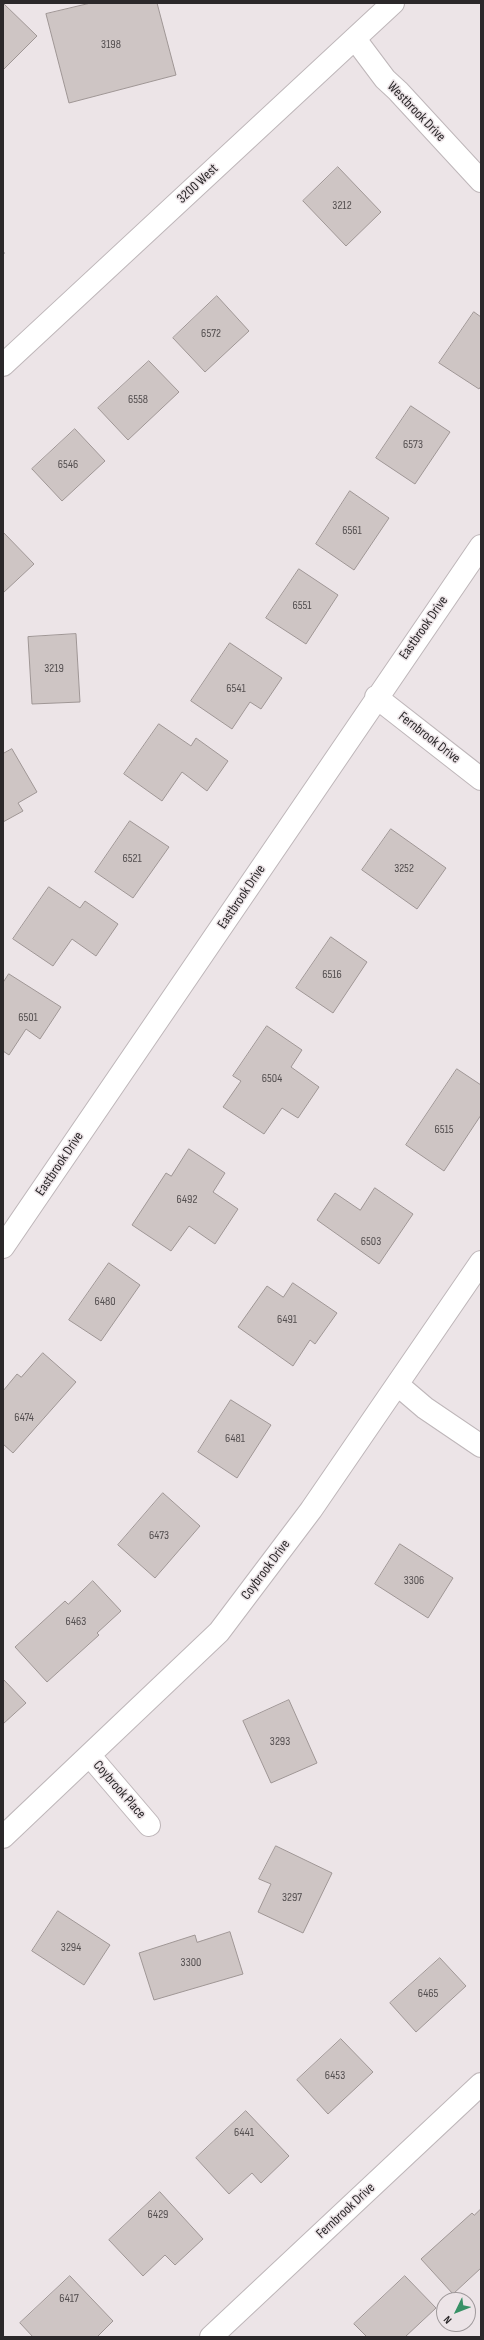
<!DOCTYPE html>
<html>
<head>
<meta charset="utf-8">
<style>
	body { margin:0 }
	#map { position:relative; width:484px; height:2340px; overflow:hidden; background:#ece4e7; font-family:"Sofia Sans Condensed",sans-serif }
	canvas { display:block }
	.frame { position:absolute; inset:0; border:4px solid #2b282a; pointer-events:none }
	.north { position:absolute; left:436px; top:2292px; width:40px; height:40px; box-sizing:border-box; background:#ece4e7; border:1px solid #9f999b; border-radius:50%; rotate:227deg; font-size:11px; font-weight:700; line-height:16px; text-align:center; color:#2b282a }
	.north::after { content:''; display:block; margin:auto; width:14px; height:18px; background:#389166; clip-path:polygon(50% 0,100% 100%,50% 72%,0 100%) }
</style>
</head>
<body>
<div id="map">
<canvas width="484" height="2340"></canvas>
<div class="frame"></div>
<div class="north">N</div>
</div>
<script>
const context = document.querySelector('canvas').getContext('2d');
context.lineJoin = 'round';
function fill(path, color) { context.fillStyle = color; context.fill(path, 'evenodd'); }
function strokePath(path, color, width, dash) { context.strokeStyle = color; context.lineWidth = width; context.lineCap = dash ? 'butt' : 'round'; context.setLineDash(dash || []); context.stroke(path); }
function label(font, color, halo, rows, align = 'center') {
  context.font = font + ' "Sofia Sans Condensed",sans-serif'; context.lineWidth = 3; context.setLineDash([]); context.textBaseline = 'middle'; context.strokeStyle = halo; context.fillStyle = color; for (const [text, x, y, turn = 0] of rows) {
    context.save(); context.translate(x, y); context.rotate((+turn || 0) * Math.PI / 180); context.textAlign = isNaN(turn) ? turn : align; if (halo) context.strokeText(text, 0, 0); context.fillText(text, 0, 0); context.restore();
  }
}
const building = new Path2D(`
	M3 3 37 36 3 70Z
	M91 3H157L176 75 69 103 46 14Z
	M338 167 381 212 346 246 303 201Z
	M217 296 249 331 205 372 173 338Z
	M474 312 481 317V386L479 389 439 363Z
	M149 361 179 392 128 440 98 408Z
	M411 406 450 432 415 484 376 458Z
	M75 429 105 461 62 501 32 469Z
	M350 491 389 518 354 570 316 544Z
	M3 532 34 564 3 593Z
	M299 569 338 595 306 644 266 618Z
	M76 634 80 702 32 704 28 637Z
	M230 643 282 678 261 709 250 702 232 729 191 701Z
	M159 724 191 746 196 738 228 761 207 791 182 772 162 801 124 774Z
	M12 749 37 792 18 803 23 811 3 822V754Z
	M130 821 169 847 133 898 95 872Z
	M391 829 446 868 417 909 362 870Z
	M49 887 80 908 85 901 118 924 96 956 72 939 53 966 13 939Z
	M331 937 367 962 333 1013 296 988Z
	M9 974 61 1007 40 1039 26 1029 9 1055 3 1051V983Z
	M267 1026 302 1050 291 1067 319 1087 298 1118 282 1108 264 1134 223 1107 241 1081 233 1076Z
	M457 1069 481 1085V1115L444 1171 406 1145Z
	M189 1149 225 1173 213 1192 238 1209 215 1244 189 1226 171 1251 132 1225 166 1173 171 1176Z
	M375 1188 413 1214 379 1264 317 1220 335 1193 360 1210Z
	M109 1263 140 1285 101 1341 69 1320Z
	M293 1283 337 1313 315 1344 310 1340 293 1366 238 1327 267 1286 283 1297Z
	M43 1353 76 1382 13 1453 3 1444V1391L17 1374 21 1377Z
	M231 1400 271 1425 237 1478 198 1452Z
	M163 1493 200 1526 155 1578 118 1545Z
	M400 1544 453 1578 428 1618 375 1584Z
	M93 1581 121 1611 97 1633 99 1635 47 1682 15 1647 65 1601 68 1604Z
	M3 1679 26 1703 3 1724Z
	M289 1700 317 1763 271 1783 243 1721Z
	M276 1846 332 1873 303 1933 258 1912 271 1884 259 1879Z
	M58 1911 110 1945 84 1985 32 1951Z
	M230 1932 243 1974 154 2000 139 1953 195 1935 197 1942Z
	M440 1958 466 1986 416 2032 390 2003Z
	M341 2039 373 2072 328 2114 297 2080Z
	M246 2111 289 2156 261 2183 252 2173 229 2194 196 2158Z
	M160 2192 203 2239 175 2265 165 2255 143 2276 109 2240Z
	M481 2209V2268L453 2294 421 2259 472 2213 474 2215Z
	M70 2276 113 2321 97 2337H33L20 2323Z
	M405 2276 436 2308 405 2337H367L354 2324Z`);
fill(building, '#cec5c4');
strokePath(building, '#9f9695', 1);
const street = new Path2D(`
	M355 39 385 79 398 91 481 181
	M376 697 481 779
	M3 1247 481 546
	M398 1385 425 1408 481 1446
	M90 1756 149 1825
	M3 1837 219 1632 311 1510 481 1262
	M211 2337 481 2084`);
const secondary = new Path2D(`
	M3 365 393 3`);
strokePath(street, '#beb6b9', 24);
strokePath(secondary, '#beb6b9', 24);
strokePath(new Path2D(`
	M3 253 4 254`), '#8d888a', 2.5, [2, 3]);
strokePath(street, '#fff', 22);
strokePath(secondary, '#fff', 22);
label('12px', '#544f50', null, [
	["3198",111,45],
	["3212",342,206],
	["6572",211,334],
	["6558",138,400],
	["6573",413,445],
	["6546",68,465],
	["6561",352,531],
	["6551",302,606],
	["3219",54,669],
	["6541",236,689],
	["6521",132,859],
	["3252",404,869],
	["6516",332,975],
	["6501",28,1018],
	["6504",272,1079],
	["6515",444,1130],
	["6492",187,1200],
	["6503",371,1242],
	["6480",105,1302],
	["6491",287,1320],
	["6474",24,1418],
	["6481",235,1439],
	["6473",159,1536],
	["3306",414,1581],
	["6463",76,1622],
	["3293",280,1742],
	["3297",292,1898],
	["3294",71,1948],
	["3300",191,1963],
	["6465",428,1994],
	["6453",335,2076],
	["6441",244,2133],
	["6429",158,2215],
	["6417",69,2299]
]);
label('14px', '#2b282a', '#ece4e7', [
	["Westbrook Drive",416,112,46],
	["3200 West",198,184,-43],
	["Eastbrook Drive",424,628,-55],
	["Fernbrook Drive",429,738,38],
	["Eastbrook Drive",242,897,-56],
	["Eastbrook Drive",60,1164,-56],
	["Coybrook Drive",266,1570,-53],
	["Coybrook Place",119,1790,49],
	["Fernbrook Drive",346,2211,-43]
]);
</script>
</body>
</html>
